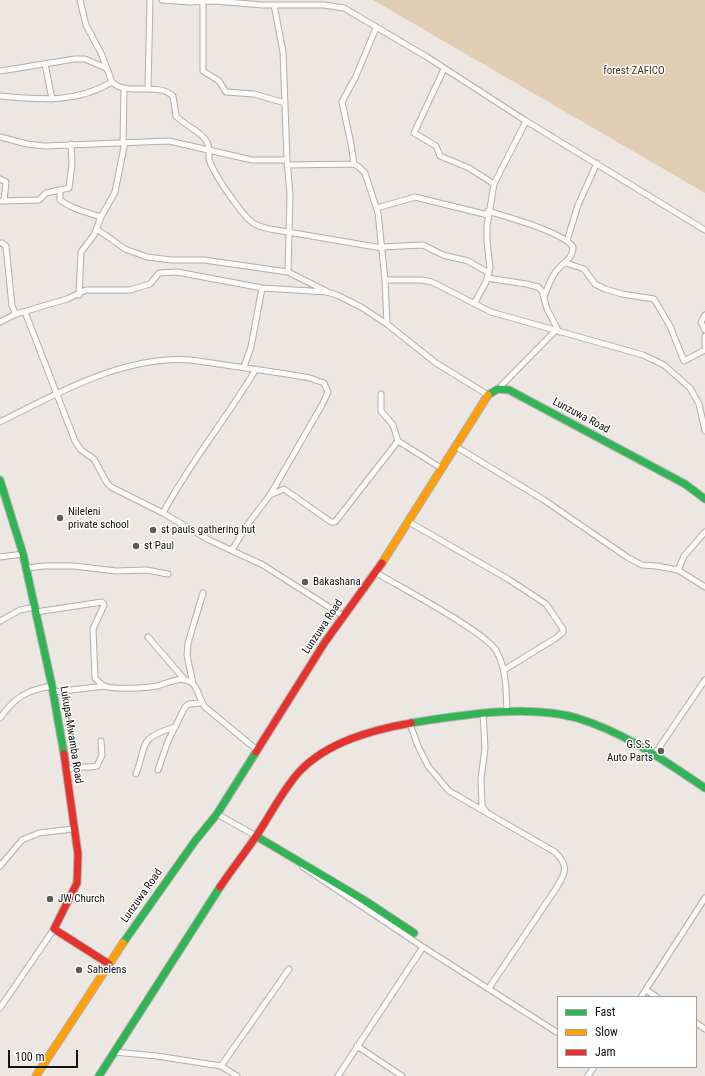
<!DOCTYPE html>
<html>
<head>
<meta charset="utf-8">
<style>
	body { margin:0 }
	#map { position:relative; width:705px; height:1076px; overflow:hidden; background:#ece7e2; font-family:"Roboto Condensed",sans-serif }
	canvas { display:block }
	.legend { position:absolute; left:557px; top:996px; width:140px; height:72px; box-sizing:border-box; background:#fff; border:1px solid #a1a09e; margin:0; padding:5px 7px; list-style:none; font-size:12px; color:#13110d }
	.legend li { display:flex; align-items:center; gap:8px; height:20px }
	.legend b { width:20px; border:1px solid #a1a09e }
	.scale { position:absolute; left:8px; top:1050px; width:70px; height:18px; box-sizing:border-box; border:2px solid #13110d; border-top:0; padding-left:5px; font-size:12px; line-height:14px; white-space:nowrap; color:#13110d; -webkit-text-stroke:3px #fff; paint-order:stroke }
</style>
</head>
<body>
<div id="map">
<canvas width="705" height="1076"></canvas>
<ul class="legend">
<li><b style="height:5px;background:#30b455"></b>Fast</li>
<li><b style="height:5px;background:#ff9f0a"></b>Slow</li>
<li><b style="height:5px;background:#e5322d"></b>Jam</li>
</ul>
<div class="scale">100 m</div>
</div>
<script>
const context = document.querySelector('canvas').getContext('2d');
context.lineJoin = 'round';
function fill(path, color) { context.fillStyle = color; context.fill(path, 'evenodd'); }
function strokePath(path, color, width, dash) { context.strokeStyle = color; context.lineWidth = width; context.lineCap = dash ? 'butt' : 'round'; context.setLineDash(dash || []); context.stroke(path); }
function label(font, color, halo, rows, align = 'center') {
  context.font = font + ' "Roboto Condensed",sans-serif'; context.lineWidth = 3; context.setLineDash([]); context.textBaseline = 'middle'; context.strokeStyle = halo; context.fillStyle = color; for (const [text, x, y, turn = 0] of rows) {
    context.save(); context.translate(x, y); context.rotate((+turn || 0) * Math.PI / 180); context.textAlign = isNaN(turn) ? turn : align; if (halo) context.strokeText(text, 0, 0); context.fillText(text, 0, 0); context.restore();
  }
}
fill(new Path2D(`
	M373 0H705V193Z`), '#e0cdb4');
const street = new Path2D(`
	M80 0 86 25 101 53 112 82C127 97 155 81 173 96L176 116C185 126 200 130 207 142 211 150 207 155 210 162 215 176 242 215 253 223 260 227 268 229 276 230L382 248
	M162 0 189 2 215 1 262 5H324L344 8 427 57 526 121 705 230
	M203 2V71L219 81 226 92 254 94 285 103
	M274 5 283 52 287 160 290 195 288 272
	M45 64 52 99
	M444 69 414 133 436 146 440 156 469 168 494 184
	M0 71 75 59H85L106 68
	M148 88 150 0
	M0 96C40 100 77 103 112 82
	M0 137 27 144 44 146 169 141 252 160H287
	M123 143 124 88
	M354 164 351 144 342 102 356 76 376 28
	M287 165 354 164 359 167 365 173 378 213 385 280 387 324
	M0 179 6 182 4 201
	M60 191V200C72 209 86 212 101 217
	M0 201 39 200 46 193 69 188 72 164 71 144
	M377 208 415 197 488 215
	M488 211C507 217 563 232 573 247 573 260 561 263 555 273 550 280 547 289 544 297
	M97 229 125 249 147 257 171 260H204L288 272 326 291
	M567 241 578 205 597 163
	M2 243 6 246 12 306 16 314
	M382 247 423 245 443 255 468 261 489 273
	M566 263 584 269 595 284 605 289 622 294 654 299 670 326 684 361 705 350
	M487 278 526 284 538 287 542 291 547 309 559 332
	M385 280H422L432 282 491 312 643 355 664 365 690 388 699 404 705 431
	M79 295 81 252 94 235 101 217 115 192 125 142
	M475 302 486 282 490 268 487 241V226L494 184 526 121
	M25 312 75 441 81 450 94 459 107 483 111 487 163 513 209 540 263 565 343 616
	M705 315 701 322 705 330
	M0 322 16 314 67 299 86 290H130L150 284 159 273 177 272 262 288 327 292 337 295 361 307 387 324 436 363 488 395
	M705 336V346
	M244 367 251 347 262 288
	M498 389 555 331
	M381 394V411L393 425 398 441 441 468
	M0 422C57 393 125 355 191 360L287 374 310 378 324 383 328 392 322 405 270 495 248 524 232 550
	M455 446 544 500 627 557 642 565 657 566 678 570 705 587
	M270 495 284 489 331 522H335L398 441
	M163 513C190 462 227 418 256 369
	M409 522 508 579 546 604 563 629V632L556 638 504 670
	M0 557 23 554
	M26 568 44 566H74L116 571 146 570 168 574
	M678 570 684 556 705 532
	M375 572C398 586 488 633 497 652 507 672 506 691 507 712
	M36 612 102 602 104 605 93 629 95 678C97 680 101 684 104 686 114 690 146 688 157 686 168 683 181 675 192 683 199 689 199 700 205 707L257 750
	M0 621 20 610 35 607
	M148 637 185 680
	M193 684 187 655 188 643 203 593
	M54 692 105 686
	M483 713 485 748 481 779 482 806 488 814
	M0 718C15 697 27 690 52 686
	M410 724 418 746 428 766 449 791 555 852C569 866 566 872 557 887L489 988
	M654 755 705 680
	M66 770C76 766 86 768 97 766L102 755 101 741
	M158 770 168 741 185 707 189 704 201 703
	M136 774C148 741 138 739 175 727
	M217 814 258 837
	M0 866 22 840 39 833 73 829
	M303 867 423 947 558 1033
	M646 990 657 997
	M641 997 705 898
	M0 1008 54 929
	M696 1023 705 1029
	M357 1046 402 1076
	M114 1052 157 1056 221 1066 289 969
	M221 1066 237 1076
	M338 1076 423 947
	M588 1076 594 1067`);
const fast = new Path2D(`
	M488 395 498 389 509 390 685 484 705 499
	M0 480 23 554 52 686 64 754
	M411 723C462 715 527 704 577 718 624 732 665 761 705 788
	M256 836 364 900 414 933
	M123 943 195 841 217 814 256 752
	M99 1076 220 887`);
const slow = new Path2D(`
	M382 563 488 395
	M36 1076 123 943`);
const jam = new Path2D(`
	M256 752 325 642 382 563
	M64 754 78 854 77 883 54 929 109 964
	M220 887C232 869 245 853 257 835 271 814 282 791 299 772 327 742 372 730 411 723`);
strokePath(street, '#b2aeaa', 7);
strokePath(fast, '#b2aeaa', 9);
strokePath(slow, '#b2aeaa', 9);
strokePath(jam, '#b2aeaa', 9);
strokePath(street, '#fcfbfb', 5);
strokePath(fast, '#30b455', 7);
strokePath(slow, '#ff9f0a', 7);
strokePath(jam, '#e5322d', 7);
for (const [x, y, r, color] of [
	[60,518,4,"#5f5c58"],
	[153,530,4,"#5f5c58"],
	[136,546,4,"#5f5c58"],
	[305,582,4,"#5f5c58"],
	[661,751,4,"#5f5c58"],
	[50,899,4,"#5f5c58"],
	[79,970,4,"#5f5c58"]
]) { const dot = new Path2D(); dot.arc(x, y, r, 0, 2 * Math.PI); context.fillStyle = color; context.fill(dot); strokePath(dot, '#fff', 1.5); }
label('11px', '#412d11', '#fff', [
	["forest ZAFICO",634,71]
]);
label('11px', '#13110d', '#fff', [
	["Lunzuwa Road",581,416,28],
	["Lunzuwa Road",323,627,-56],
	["Lukupa-Mwamba Road",71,735,81],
	["Lunzuwa Road",142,896,-55]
]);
label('11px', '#13110d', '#fff', [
	["Nileleni",68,512],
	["private school",68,525],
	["st pauls gathering hut",161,530],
	["st Paul",144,546],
	["Bakashana",313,582],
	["G.S.S.",653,745,"right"],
	["Auto Parts",653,758,"right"],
	["JW Church",58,899],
	["Sahelens",87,970]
], 'left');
</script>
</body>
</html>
